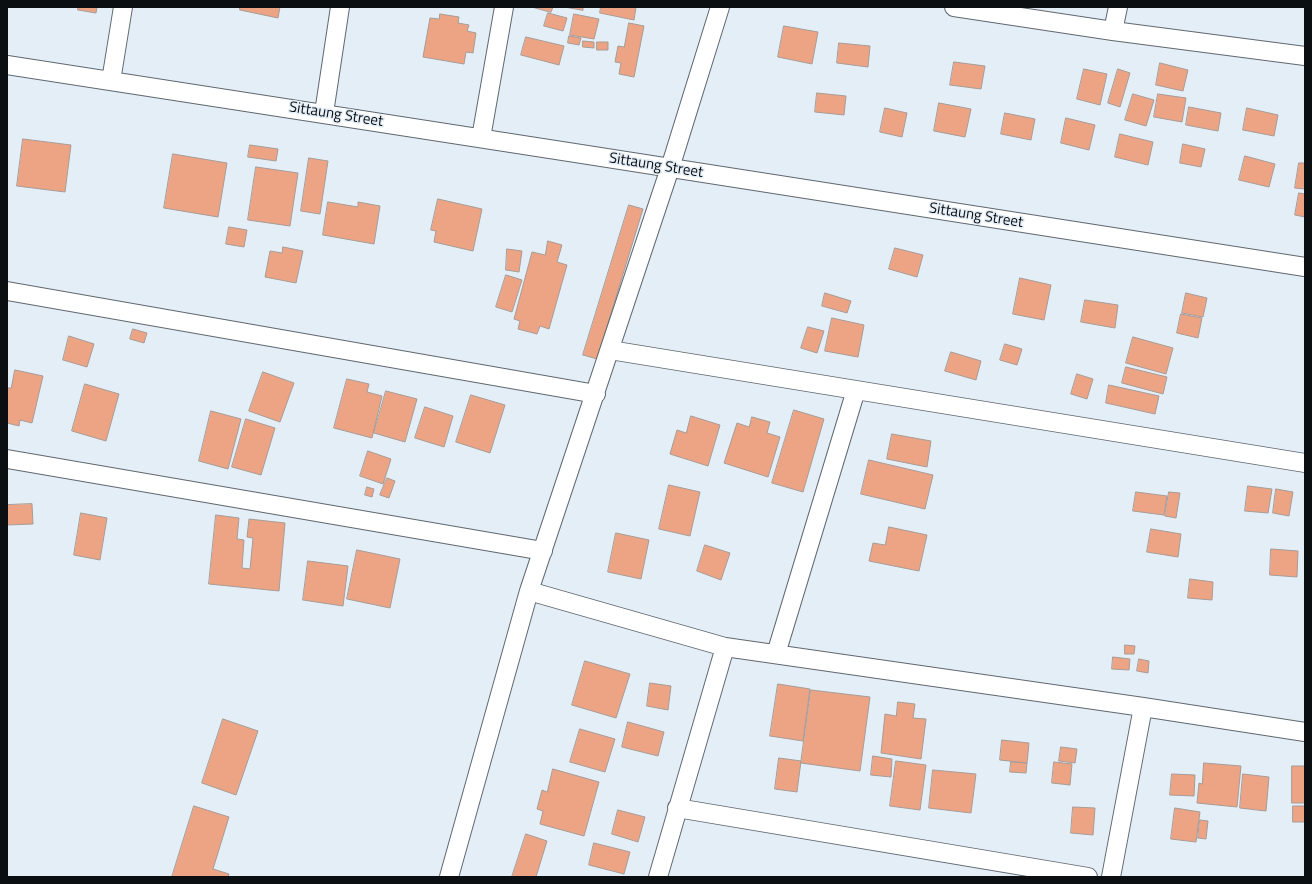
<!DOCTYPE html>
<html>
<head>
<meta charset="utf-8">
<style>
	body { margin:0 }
	#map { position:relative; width:1312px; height:884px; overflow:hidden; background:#e4eef7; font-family:"Titillium Web",sans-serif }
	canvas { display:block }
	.frame { position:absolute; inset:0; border:8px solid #0c0f12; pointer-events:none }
</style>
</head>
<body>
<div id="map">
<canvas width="1312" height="884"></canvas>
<div class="frame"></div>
</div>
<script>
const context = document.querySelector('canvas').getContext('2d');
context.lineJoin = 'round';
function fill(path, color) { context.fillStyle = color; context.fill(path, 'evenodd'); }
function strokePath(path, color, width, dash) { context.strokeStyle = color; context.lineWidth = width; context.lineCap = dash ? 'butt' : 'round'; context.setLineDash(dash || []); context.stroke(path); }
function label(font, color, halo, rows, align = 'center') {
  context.font = font + ' "Titillium Web",sans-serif'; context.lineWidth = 3; context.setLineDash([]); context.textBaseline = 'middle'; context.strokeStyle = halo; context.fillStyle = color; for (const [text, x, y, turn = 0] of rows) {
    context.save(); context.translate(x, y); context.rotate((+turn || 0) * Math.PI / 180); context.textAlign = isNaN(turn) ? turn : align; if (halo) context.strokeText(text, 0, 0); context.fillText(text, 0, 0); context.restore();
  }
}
const building = new Path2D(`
	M78 7H97L96 13 78 10Z
	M240 7H280L278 18 240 10Z
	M532 7H553L551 12Z
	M565 7H583V10Z
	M601 7H636L634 20 600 13Z
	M548 13 567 18 563 31 544 26Z
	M440 14 459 17 458 23 469 25 467 31 476 33 473 53 466 52 464 64 423 57 430 18 439 19Z
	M574 14 599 19 594 39 570 35Z
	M629 23 644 26 634 77 619 74 621 63 615 62 618 46 624 47Z
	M784 26 818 32 812 64 778 57Z
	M569 36 581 38 579 45 568 43Z
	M526 37 564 46 559 65 521 55Z
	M583 41 594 42V48L583 47Z
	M597 42H608V50H597Z
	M839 43 870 46 868 67 837 63Z
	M954 62 985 66 981 89 950 85Z
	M1160 63 1188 70 1183 91 1156 85Z
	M1084 69 1107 74 1100 105 1077 99Z
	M1118 69 1130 73 1120 107 1108 103Z
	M817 93 846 96 844 115 815 112Z
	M1133 94 1154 100 1146 126 1125 120Z
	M1158 94 1186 98 1182 122 1154 117Z
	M939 103 971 109 965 137 934 131Z
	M1189 107 1221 113 1218 131 1186 125Z
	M885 108 907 113 902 137 880 132Z
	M1247 108 1278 115 1274 136 1243 130Z
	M1005 113 1035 119 1031 140 1001 134Z
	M1066 118 1095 125 1089 150 1061 143Z
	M1120 134 1153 142 1148 165 1115 157Z
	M23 139 71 145 65 192 17 186Z
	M1183 144 1205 149 1201 167 1180 163Z
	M250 145 278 149 276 161 248 157Z
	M173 154 227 163 218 217 164 208Z
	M1245 156 1275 164 1269 187 1239 180Z
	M309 158 328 161 320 214 301 211Z
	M1299 163H1305V189L1295 188Z
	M256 167 298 173 290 226 248 220Z
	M1299 193 1305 194V217L1295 215Z
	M438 199 482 209 473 251 434 242 436 231 431 230Z
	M328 202 358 207V202L380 206 374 244 323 235Z
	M629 205 643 209 597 359 583 355Z
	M229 227 247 230 244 247 226 244Z
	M548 241 562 245 557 262 567 265 549 329 540 326 537 334 518 329 520 321 514 319 532 252 545 255Z
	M283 247 303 251 296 283 265 277 270 251 282 253Z
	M895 248 923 255 917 277 889 269Z
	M507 249 522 251 519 272 506 270Z
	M506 275 522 280 512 312 496 307Z
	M1020 278 1051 285 1044 320 1013 314Z
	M825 293 851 301 847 313 822 306Z
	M1186 293 1207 298 1203 317 1182 313Z
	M1085 300 1118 305 1115 328 1081 322Z
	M1181 314 1202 318 1198 338 1177 333Z
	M832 318 864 325 858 357 825 351Z
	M808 327 824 331 817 353 801 348Z
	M133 329 147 333 144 343 130 339Z
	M69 336 94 344 87 367 63 360Z
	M1133 337 1173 348 1166 374 1126 363Z
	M1005 344 1022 349 1017 365 1000 360Z
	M951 352 981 361 976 380 945 371Z
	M1126 367 1167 377 1163 394 1122 383Z
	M15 370 43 376 32 423 20 420 19 426 7 423V388H11Z
	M263 372 294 383 280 422 249 411Z
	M1077 374 1093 379 1087 399 1071 394Z
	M347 379 369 384 367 392 382 396 372 438 334 428Z
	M85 384 119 394 106 441 72 431Z
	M1109 385 1159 396 1155 414 1106 403Z
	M386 391 417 399 405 442 374 433Z
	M471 395 505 405 490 453 456 442Z
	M425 407 453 416 444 447 415 438Z
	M794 410 824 419 803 492 772 483Z
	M211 411 241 419 228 469 199 461Z
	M691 416 720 425 708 466 670 454 677 430 686 433Z
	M752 417 770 422 767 433 780 437 768 477 724 463 737 423 749 427Z
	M246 419 275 428 261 475 232 467Z
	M892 434 931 441 927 467 887 459Z
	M368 451 391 459 383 484 360 476Z
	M869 460 933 475 925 509 861 494Z
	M387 478 395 481 389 498 380 495Z
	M669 485 700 492 690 536 659 529Z
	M1248 486 1272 489 1268 513 1245 511Z
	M367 487 374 489 372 497 365 495Z
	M1276 489 1293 492 1289 516 1273 513Z
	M1136 492 1167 496 1164 515 1133 511Z
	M1169 492 1180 493 1176 518 1165 516Z
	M32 504 33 524 7 525V505Z
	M81 513 107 518 100 560 74 555Z
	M216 515 239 518 237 539 244 540 242 568 250 569 253 538 247 537 249 519 285 523 279 591 209 584Z
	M889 527 927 535 919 571 869 561 873 543 885 545Z
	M1151 529 1181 534 1178 557 1147 552Z
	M616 533 649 540 641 579 608 572Z
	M705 545 730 553 721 580 697 571Z
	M1271 549 1298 551 1297 577 1270 575Z
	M357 550 400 559 390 608 347 599Z
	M308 561 348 566 343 606 303 600Z
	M1190 579 1213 582 1212 600 1188 598Z
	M1125 645 1135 646 1134 654H1125Z
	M1113 657 1130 659 1129 670 1112 669Z
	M1139 659 1149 661 1148 673 1137 671Z
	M585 661 630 674 616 718 572 705Z
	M650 683 671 686 668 710 647 706Z
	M778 684 810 689 803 741 770 736Z
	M811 690 870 697 860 771 801 763Z
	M898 702 915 704 913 718 926 719 921 759 881 753 885 714 896 716Z
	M223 719 258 731 236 795 202 783Z
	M628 722 664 732 658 756 622 747Z
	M580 729 615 739 605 772 570 762Z
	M1002 740 1029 743 1027 763 1000 760Z
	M1061 747 1077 749 1075 763 1059 761Z
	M873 756 892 759 891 777 871 775Z
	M779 758 801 761 797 792 775 789Z
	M896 761 926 765 920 810 890 806Z
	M1011 762 1027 763 1026 773 1010 772Z
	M1054 762 1072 764 1070 785 1052 783Z
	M1204 763 1241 766 1237 807 1197 803 1199 783 1202 784Z
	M1292 766H1305V803H1292Z
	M553 769 599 782 584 836 540 824 543 811 537 809 542 790 547 792Z
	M933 770 976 774 971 813 929 808Z
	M1172 774 1195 775 1194 796 1170 795Z
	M1243 774 1269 777 1266 811 1240 808Z
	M194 806 229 817 213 869 229 874 228 877H172Z
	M1293 806H1305V822H1293Z
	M1073 807 1095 808 1093 835 1071 833Z
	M1175 808 1200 812 1196 842 1171 839Z
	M618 810 645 817 638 842 612 834Z
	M1200 820 1208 821 1206 839 1198 838Z
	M526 834 547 841 536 877H512Z
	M594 843 630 852 624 874 589 865Z`);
fill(building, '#eca485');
strokePath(building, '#a79b96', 1);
const minor = new Path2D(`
	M954 7 1113 31 1305 56
	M1113 31 1118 7
	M7 65C440 131 872 200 1305 267
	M111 81 123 7
	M324 113 340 7
	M481 138 504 7
	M7 291 596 394
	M610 350 1305 463
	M7 459 543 551
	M529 591 725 647 1143 707 1305 732
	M776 654 856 390
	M677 808 1088 877
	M449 877 529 591 670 168 720 7
	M658 877 725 647
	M1111 877 1143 707`);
strokePath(minor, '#606870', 20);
strokePath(minor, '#fff', 18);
label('15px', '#0c0f12', '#e4eef7', [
	["Sittaung Street",336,115,9],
	["Sittaung Street",656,166,9],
	["Sittaung Street",976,216,9]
]);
</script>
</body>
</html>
